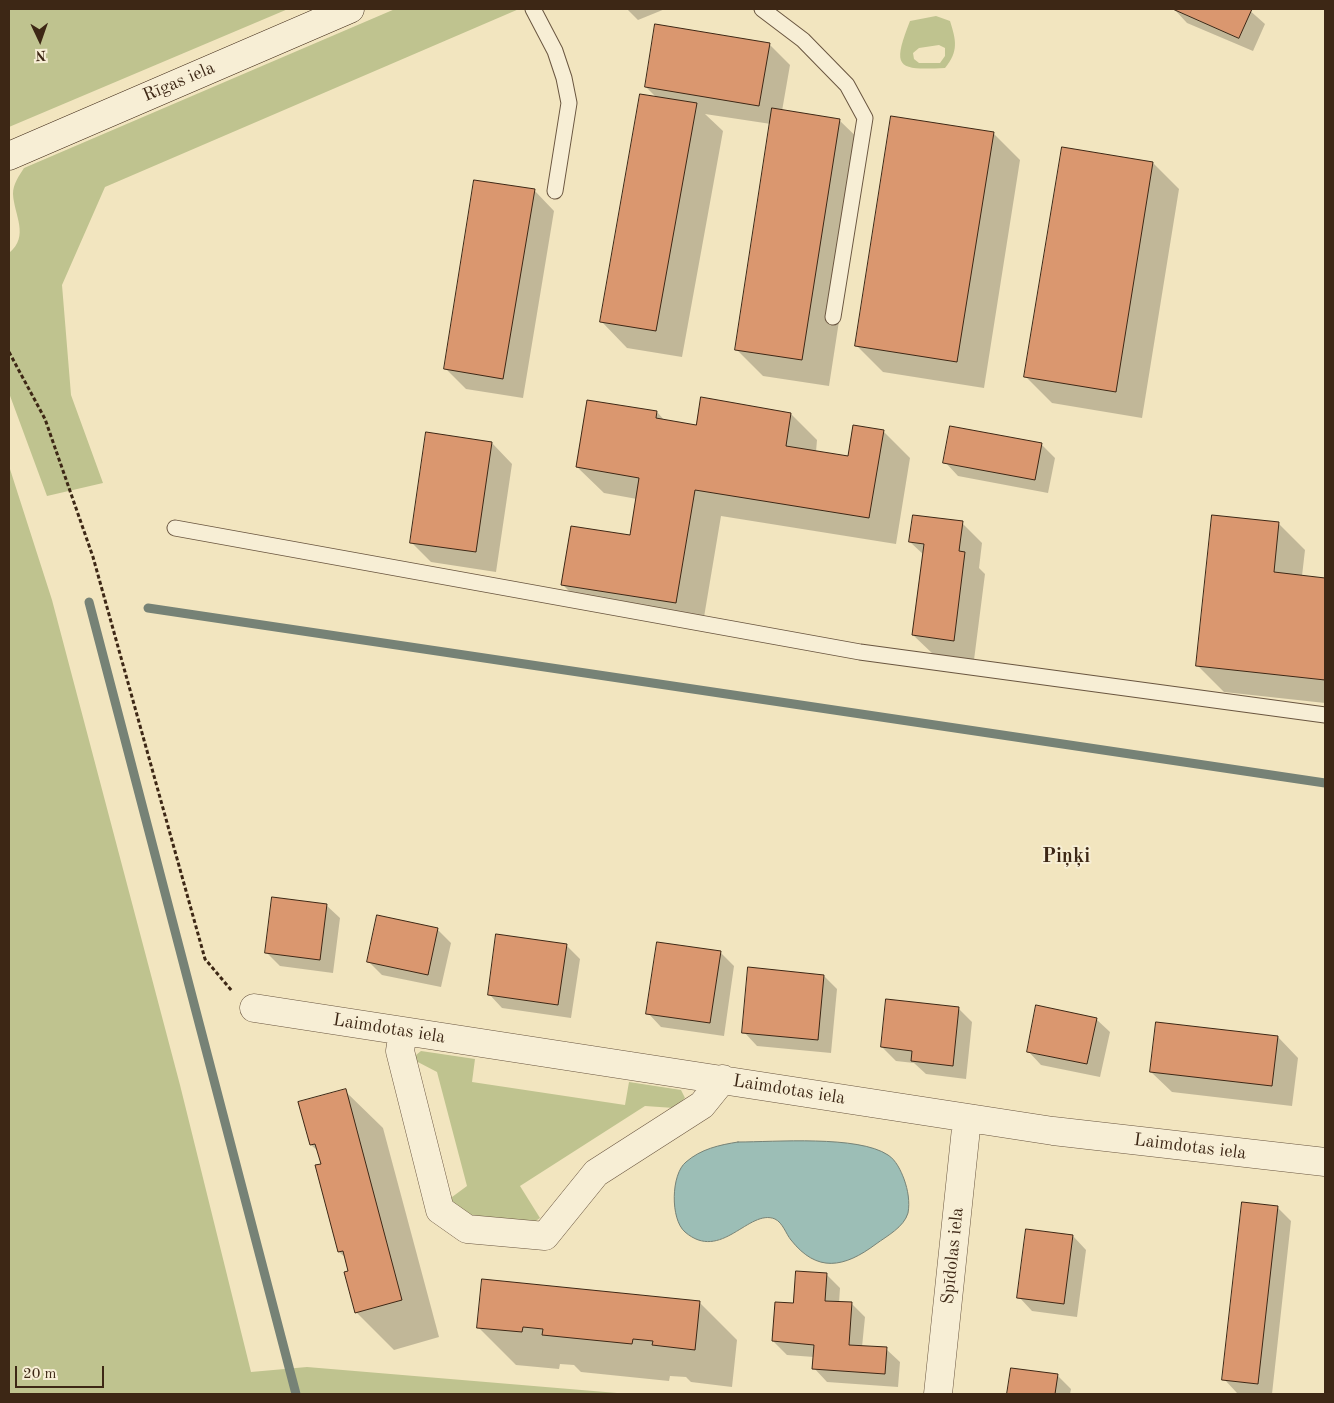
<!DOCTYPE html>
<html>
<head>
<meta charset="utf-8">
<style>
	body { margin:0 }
	#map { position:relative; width:1334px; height:1403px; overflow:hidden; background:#f2e5bf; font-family:"Old Standard TT",serif }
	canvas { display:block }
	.frame { position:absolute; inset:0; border:10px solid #3d2715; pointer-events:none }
	.north { position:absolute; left:15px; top:15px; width:50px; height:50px; -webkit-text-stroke:4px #f7eed5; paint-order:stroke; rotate:177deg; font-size:14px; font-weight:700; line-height:20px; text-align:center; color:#3d2715 }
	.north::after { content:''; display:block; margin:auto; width:18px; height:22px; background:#3d2715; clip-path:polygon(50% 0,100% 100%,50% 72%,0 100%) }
	.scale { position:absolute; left:15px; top:1366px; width:89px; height:22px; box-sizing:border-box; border:2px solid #3d2715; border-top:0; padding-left:6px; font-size:15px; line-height:18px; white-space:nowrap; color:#3d2715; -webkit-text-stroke:4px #f7eed5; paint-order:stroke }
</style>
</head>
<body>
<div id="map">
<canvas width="1334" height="1403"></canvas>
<div class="frame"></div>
<div class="north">N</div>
<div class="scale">20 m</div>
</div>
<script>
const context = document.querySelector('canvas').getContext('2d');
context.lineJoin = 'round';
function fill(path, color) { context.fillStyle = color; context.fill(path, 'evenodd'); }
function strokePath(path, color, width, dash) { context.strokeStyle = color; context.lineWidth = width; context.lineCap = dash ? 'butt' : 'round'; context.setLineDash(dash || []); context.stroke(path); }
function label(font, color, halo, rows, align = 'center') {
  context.font = font + ' "Old Standard TT",serif'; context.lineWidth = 4; context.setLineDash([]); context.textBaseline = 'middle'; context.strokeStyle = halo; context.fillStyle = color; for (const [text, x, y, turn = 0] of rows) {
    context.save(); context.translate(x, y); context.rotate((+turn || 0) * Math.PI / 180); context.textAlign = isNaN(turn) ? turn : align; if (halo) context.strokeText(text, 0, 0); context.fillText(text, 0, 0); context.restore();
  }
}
fill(new Path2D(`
	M9 9H288L9 127Z
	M395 9H519L105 187 62 285 71 395 103 483 47 496 9 393V253C30 236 14 215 13 194 13 184 19 176 24 168Z
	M936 16 950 21C956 40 959 51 945 68 898 70 891 69 910 21ZM939 45 945 48V56L940 63H919L914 59 913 53 919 48Z
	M9 466 52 600 180 1085 251 1372 307 1367 629 1394H9Z
	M421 1051 475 1059 472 1082 625 1105 629 1082 681 1090 685 1098 674 1108 645 1106 520 1186 540 1218 527 1227 464 1217 448 1200 467 1186 437 1072 414 1060 416 1055Z`), '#bfc38f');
const water = new Path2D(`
	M738 1142C775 1142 858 1135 888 1155 896 1160 901 1171 904 1179 908 1190 910 1202 908 1213 904 1227 887 1236 876 1244 844 1268 817 1273 791 1240 786 1234 783 1223 775 1219 749 1208 721 1263 685 1232 670 1219 671 1174 686 1162 701 1149 719 1145 738 1142Z`);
fill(water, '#9cbeb6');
strokePath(water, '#768276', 1);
fill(new Path2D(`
	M627 9H665L638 20Z
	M1174 9H1248L1265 24 1253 51 1187 23Z
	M769 44 790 65 782 111 839 120 866 146 829 386 763 376 736 349 771 124 705 114 723 131 682 357 627 348 601 321 657 98 646 87Z
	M993 133 1020 160 984 388 883 372 856 345Z
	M1063 148 1153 163 1179 189 1142 418 1052 403 1026 377Z
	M534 190 554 211 523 398 466 389 446 369Z
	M657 412 665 421 697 426 791 414 817 440 816 452 849 458 883 431 910 458 896 544 721 516 702 629 589 611 562 584 631 536 637 499 604 493 577 467Z
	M492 443 512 464 496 572 431 562 411 542Z
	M1041 444 1055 458 1048 493 958 476 945 462Z
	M962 523 982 543 979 568 985 574 974 660 934 655 913 635 924 555 910 542Z
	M1278 523 1305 550 1302 576 1325 579V703L1224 692 1197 665Z
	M326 905 340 918 333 973 280 966 267 953Z
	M437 929 451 943 441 987 382 975 369 962Z
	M566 945 580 959 571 1018 502 1008 489 994Z
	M720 952 734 966 724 1036 661 1027 648 1013Z
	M824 976 837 989 831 1053 757 1046 744 1032Z
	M958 1008 972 1022 966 1079 926 1074 914 1063 896 1061 882 1047Z
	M1096 1019 1110 1032 1100 1077 1041 1065 1028 1051Z
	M1278 1037 1298 1058 1292 1106 1172 1092 1151 1072Z
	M345 1091 383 1128 439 1337 394 1350 356 1312 350 1271 347 1259 339 1252 322 1164 319 1152 311 1145Z
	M1278 1208 1291 1221 1272 1394 1237 1393 1224 1379Z
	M1073 1236 1086 1250 1077 1317 1032 1311 1019 1297Z
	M826 1274 840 1288 839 1303H851L865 1317 862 1347 886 1349 900 1362 898 1387 827 1382 814 1368V1357L787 1355 773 1341 795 1305Z
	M699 1302 737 1340 732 1387 691 1382 686 1377 670 1376 669 1381 581 1372 574 1365 560 1364 559 1369 516 1365 478 1327Z
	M1012 1370 1057 1375 1071 1389 1070 1394H1009Z`), '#0003');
strokePath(new Path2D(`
	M89 602 296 1394
	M148 608 1325 783`), '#768276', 9);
const building = new Path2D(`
	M1173 9H1252L1239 38Z
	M655 24 770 43 759 106 645 87Z
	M640 94 697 103 656 331 600 322Z
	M772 108 840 119 802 360 735 350Z
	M891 116 994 132 957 362 855 346Z
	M1062 147 1153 162 1116 392 1024 377Z
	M474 180 535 189 503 379 444 369Z
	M701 397 791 413 786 446 848 456 853 425 884 430 869 518 695 490 676 603 561 585 571 526 630 535 639 478 576 467 587 400 657 411 656 418 696 425Z
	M950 426 1042 443 1035 480 943 463Z
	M426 432 492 442 476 552 410 543Z
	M913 515 963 521 959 551 965 552 954 641 912 635 924 544 909 542Z
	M1212 515 1279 522 1274 572 1325 578V680L1196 666Z
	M272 897 327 904 320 960 265 953Z
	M377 915 438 928 428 975 367 962Z
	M496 934 567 944 558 1005 488 995Z
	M657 942 721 951 710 1023 646 1014Z
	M748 967 824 975 818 1040 742 1033Z
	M886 999 959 1007 953 1066 911 1061 912 1051 881 1047Z
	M1036 1005 1097 1018 1087 1064 1027 1052Z
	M1156 1022 1278 1036 1272 1086 1150 1072Z
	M346 1089 402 1300 355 1313 344 1272 348 1271 343 1251 338 1252 315 1165 321 1164 315 1144 310 1145 298 1102Z
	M1242 1202 1278 1206 1258 1384 1222 1380Z
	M1026 1229 1073 1235 1064 1304 1017 1298Z
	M796 1271 827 1273 825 1301 852 1302 849 1345 887 1347 885 1374 812 1369 814 1345 772 1341 775 1302 793 1303Z
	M482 1279 700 1301 695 1350 652 1345 653 1341 633 1339 632 1344 542 1335 543 1329 523 1327 522 1332 477 1328Z
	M1011 1368 1058 1374 1055 1394H1007Z`);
fill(building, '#da976f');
strokePath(building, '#3d2715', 1);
const service = new Path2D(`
	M533 9 555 51 564 78 569 103 555 191
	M762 9 803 40 847 85 865 118 833 317
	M175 528 860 652 1325 715`);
const minor = new Path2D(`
	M254 1008 1053 1131 1325 1162
	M403 1031 400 1051 440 1210 467 1229 545 1236 596 1173 702 1105 723 1079
	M938 1394 967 1119`);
const secondary = new Path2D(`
	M9 156 350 9`);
strokePath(service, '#6a5640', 17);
strokePath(minor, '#6a5640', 29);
strokePath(secondary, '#3d2715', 29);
strokePath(new Path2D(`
	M9 352 45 419 93 557 205 959 232 991`), '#3d2715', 3, [4, 2.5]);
strokePath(service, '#f7eed5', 15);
strokePath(minor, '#f7eed5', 28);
strokePath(secondary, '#f7eed5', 28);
label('18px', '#3d2715', '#f7eed5', [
	["Rīgas iela",179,82,-23],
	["Laimdotas iela",389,1029,9],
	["Laimdotas iela",789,1090,9],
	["Laimdotas iela",1190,1147,7],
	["Spīdolas iela",953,1256,-84]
]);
label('bold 20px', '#3d2715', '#f7eed5', [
	["Piņķi",1066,857]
]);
</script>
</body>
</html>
